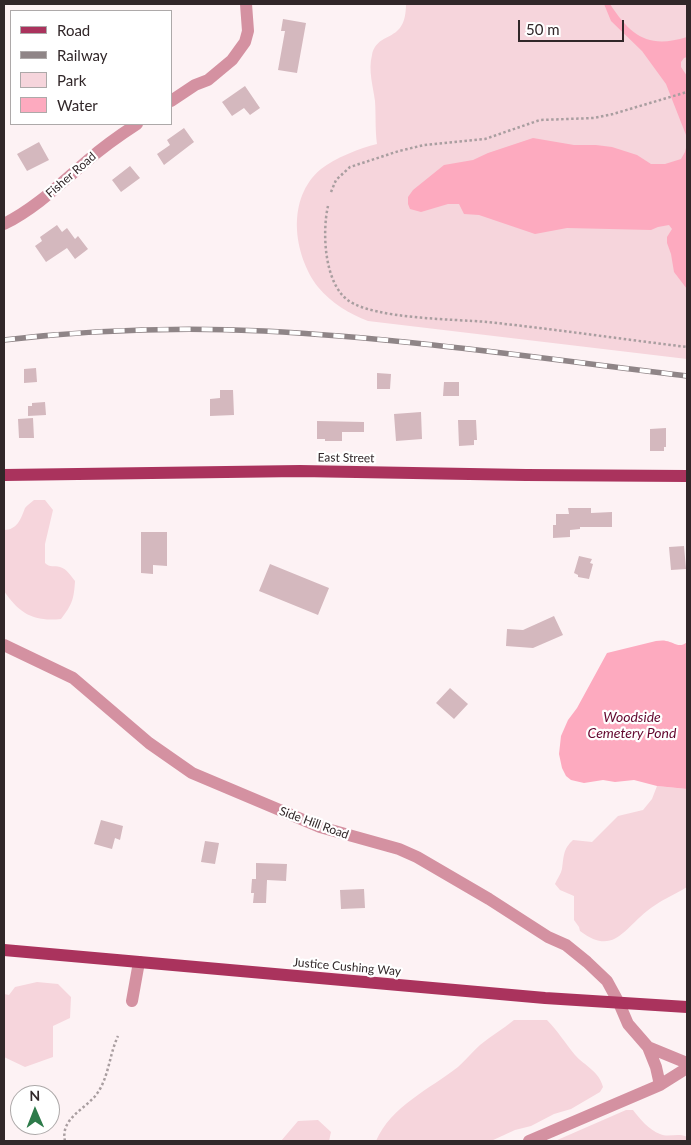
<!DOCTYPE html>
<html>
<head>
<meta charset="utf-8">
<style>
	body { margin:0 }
	#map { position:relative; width:691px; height:1145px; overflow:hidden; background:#fdf2f4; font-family:Lato,sans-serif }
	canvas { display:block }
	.frame { position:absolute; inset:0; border:5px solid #312729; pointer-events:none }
	.legend { position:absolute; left:10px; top:10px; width:162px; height:115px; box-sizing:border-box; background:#fff; border:1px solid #ada9a9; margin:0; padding:6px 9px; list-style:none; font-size:15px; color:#312729 }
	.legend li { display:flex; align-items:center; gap:10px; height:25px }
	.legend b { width:25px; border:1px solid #ada9a9 }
	.north { position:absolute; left:10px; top:1085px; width:50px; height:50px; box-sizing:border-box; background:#fff; border:1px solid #ada9a9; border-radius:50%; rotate:359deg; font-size:14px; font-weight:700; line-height:20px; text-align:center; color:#312729 }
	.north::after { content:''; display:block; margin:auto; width:18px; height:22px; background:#2d7b4a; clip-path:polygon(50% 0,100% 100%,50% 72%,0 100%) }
	.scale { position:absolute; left:518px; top:20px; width:106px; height:22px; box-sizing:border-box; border:2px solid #312729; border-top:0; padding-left:6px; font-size:15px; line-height:18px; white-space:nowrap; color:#312729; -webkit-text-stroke:4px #fff; paint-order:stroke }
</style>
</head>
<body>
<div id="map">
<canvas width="691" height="1145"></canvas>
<div class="frame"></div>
<ul class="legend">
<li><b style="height:6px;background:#aa335d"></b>Road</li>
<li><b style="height:6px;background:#8f8587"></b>Railway</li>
<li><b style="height:14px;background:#f6d5dc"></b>Park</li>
<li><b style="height:14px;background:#fdaabf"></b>Water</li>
</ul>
<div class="north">N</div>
<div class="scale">50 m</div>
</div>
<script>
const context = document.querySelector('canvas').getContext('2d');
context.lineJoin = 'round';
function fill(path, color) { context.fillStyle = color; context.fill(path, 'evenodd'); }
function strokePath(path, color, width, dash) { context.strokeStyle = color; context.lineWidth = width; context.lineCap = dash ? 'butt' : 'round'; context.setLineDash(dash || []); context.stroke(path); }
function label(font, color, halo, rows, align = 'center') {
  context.font = font + ' Lato,sans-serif'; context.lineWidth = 4.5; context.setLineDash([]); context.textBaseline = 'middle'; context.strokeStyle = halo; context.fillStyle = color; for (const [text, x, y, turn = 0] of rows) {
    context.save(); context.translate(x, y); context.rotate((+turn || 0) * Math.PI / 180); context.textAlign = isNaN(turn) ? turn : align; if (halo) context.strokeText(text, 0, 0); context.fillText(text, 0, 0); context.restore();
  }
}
fill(new Path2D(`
	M406 4H687V359L368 321C350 314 331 303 318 287 293 254 286 198 321 169 335 158 360 148 377 144 375 129 376 115 375 101 373 86 368 70 372 55 378 29 406 45 406 4Z
	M34 500H45L53 510 45 544V563C50 568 54 565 60 567 67 569 71 576 75 581 74 599 72 605 61 619 33 622 19 613 4 591V530C17 530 21 519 25 508 27 505 31 503 34 500Z
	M657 786 687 789V887C674 895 659 901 647 911 623 930 613 956 580 931L579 927 574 920V896L560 890 555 884C557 879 561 874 562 869 564 856 563 849 573 840L592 842 618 816 643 810 652 799Z
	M37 982 58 984 71 997 70 1018 53 1026V1057L25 1067 4 1057V994L9 995 15 987Z
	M514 1020H547C558 1031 565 1043 575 1055 585 1066 599 1071 603 1087L600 1092 571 1109 554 1114 531 1126 515 1130 491 1141H376C391 1106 430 1089 458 1067 466 1060 472 1052 480 1045 491 1036 503 1029 514 1020Z
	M626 1110H633C640 1119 649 1130 660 1134 669 1138 679 1132 687 1137V1141H555Z
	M318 1120 331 1132 329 1141H281L298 1121Z`), '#f6d5dc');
fill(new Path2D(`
	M604 4H610C631 36 648 49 687 37V57L684 58 681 62V67L687 76V289L674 272 671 254 667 243V237L672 229 669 225 658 227 651 230 567 228 535 234 479 215 464 214 459 204H448L421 212 410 209 408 204V197L413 190 444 165 473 160 488 153 533 138 574 145H596L612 147 637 155 651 164H665L681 159 685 152 687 144 686 135 666 84 642 51 611 21Z
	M656 641C659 641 662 640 666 641 674 642 679 649 687 642V789L657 786 634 780 615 782 603 780 584 783 571 780 566 776 562 768 559 754 561 736 568 720 577 708 607 653Z`), '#fdaabf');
fill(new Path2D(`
	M283 19 306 23 297 73 278 70 285 31H281Z
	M245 86 260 108 250 115 244 108 232 116 222 102Z
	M184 128 194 142 164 165 157 154 170 145 167 140Z
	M39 142 49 160 27 171 17 154Z
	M130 166 140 178 121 192 112 180Z
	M57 225 62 232 67 228 75 239 78 236 88 249 75 259 67 248 46 262 35 246 42 241 40 237Z
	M36 368 37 382 24 383V369Z
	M377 373 391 374 390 389H377Z
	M444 382H459V396H443Z
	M220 390H233L234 415 210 416V399L220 398Z
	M45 402 46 415 28 416V406H32V403Z
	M421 412 422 439 396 441 394 414Z
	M33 418 34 438H19L18 419Z
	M458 420H476L477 440H474V445L459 446Z
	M317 421 364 422V432H342V441H325V439H317Z
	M666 428V447H664V451H650V429Z
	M568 508H591V513L612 512V527H580V529L570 530V537L553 538V525H556V514H569Z
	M141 532H167V566L153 565V574L141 573Z
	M684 546 686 569 671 570 669 547Z
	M579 556 592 559 590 563 593 564 589 579 578 577V575L574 573Z
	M270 564 329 588 318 615 259 591Z
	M554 616 563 635 533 648 506 646 507 629 523 630Z
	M450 688 468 704 454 719 436 703Z
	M101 820 123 826 120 840 115 838 112 849 94 844Z
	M205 841 219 843 215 864 201 862Z
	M256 863 287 864 286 881 267 880 266 903H253L254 893H251L252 879H256Z
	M364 889 365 908 341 909 340 890Z`), '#d4b8be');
strokePath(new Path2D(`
	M331 192 336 180 350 167 399 151 424 145 485 139 540 120 594 118 613 114 687 92
	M328 206C322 232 324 284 349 301 376 319 453 319 487 322 554 329 621 339 687 347
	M65 1141C60 1119 84 1110 96 1095 109 1078 109 1055 118 1036`), '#a99ea0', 2.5, [2.5, 2.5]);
strokePath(new Path2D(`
	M171 101 195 85 208 80 232 60 245 42 248 31 246 4
	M4 224C36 208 60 184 87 161 103 147 120 135 137 124
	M4 645 73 678 149 743 192 773 320 827 399 849 417 857 489 899 548 937 566 945 587 962 607 981 619 1003 628 1024 648 1047 656 1067 660 1085
	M132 1001 139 962
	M648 1047 687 1063
	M529 1141 660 1085 687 1068`), '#d491a1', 12);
strokePath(new Path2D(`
	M4 475 300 471 526 475 687 476
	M4 950 545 998 687 1007`), '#aa335d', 12);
const rail = new Path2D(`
	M4 340C90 330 177 327 264 331 404 338 547 359 687 376`);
strokePath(rail, '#8f8587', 5.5);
strokePath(rail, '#fff', 4, [11]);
label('12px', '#312729', '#fff', [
	["Fisher Road",71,175,-41],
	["East Street",346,458,1],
	["Side Hill Road",314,823,20],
	["Justice Cushing Way",347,967,5]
]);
label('italic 14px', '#62062e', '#fff', [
	["Woodside",632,717],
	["Cemetery Pond",632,733]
]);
</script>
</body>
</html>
